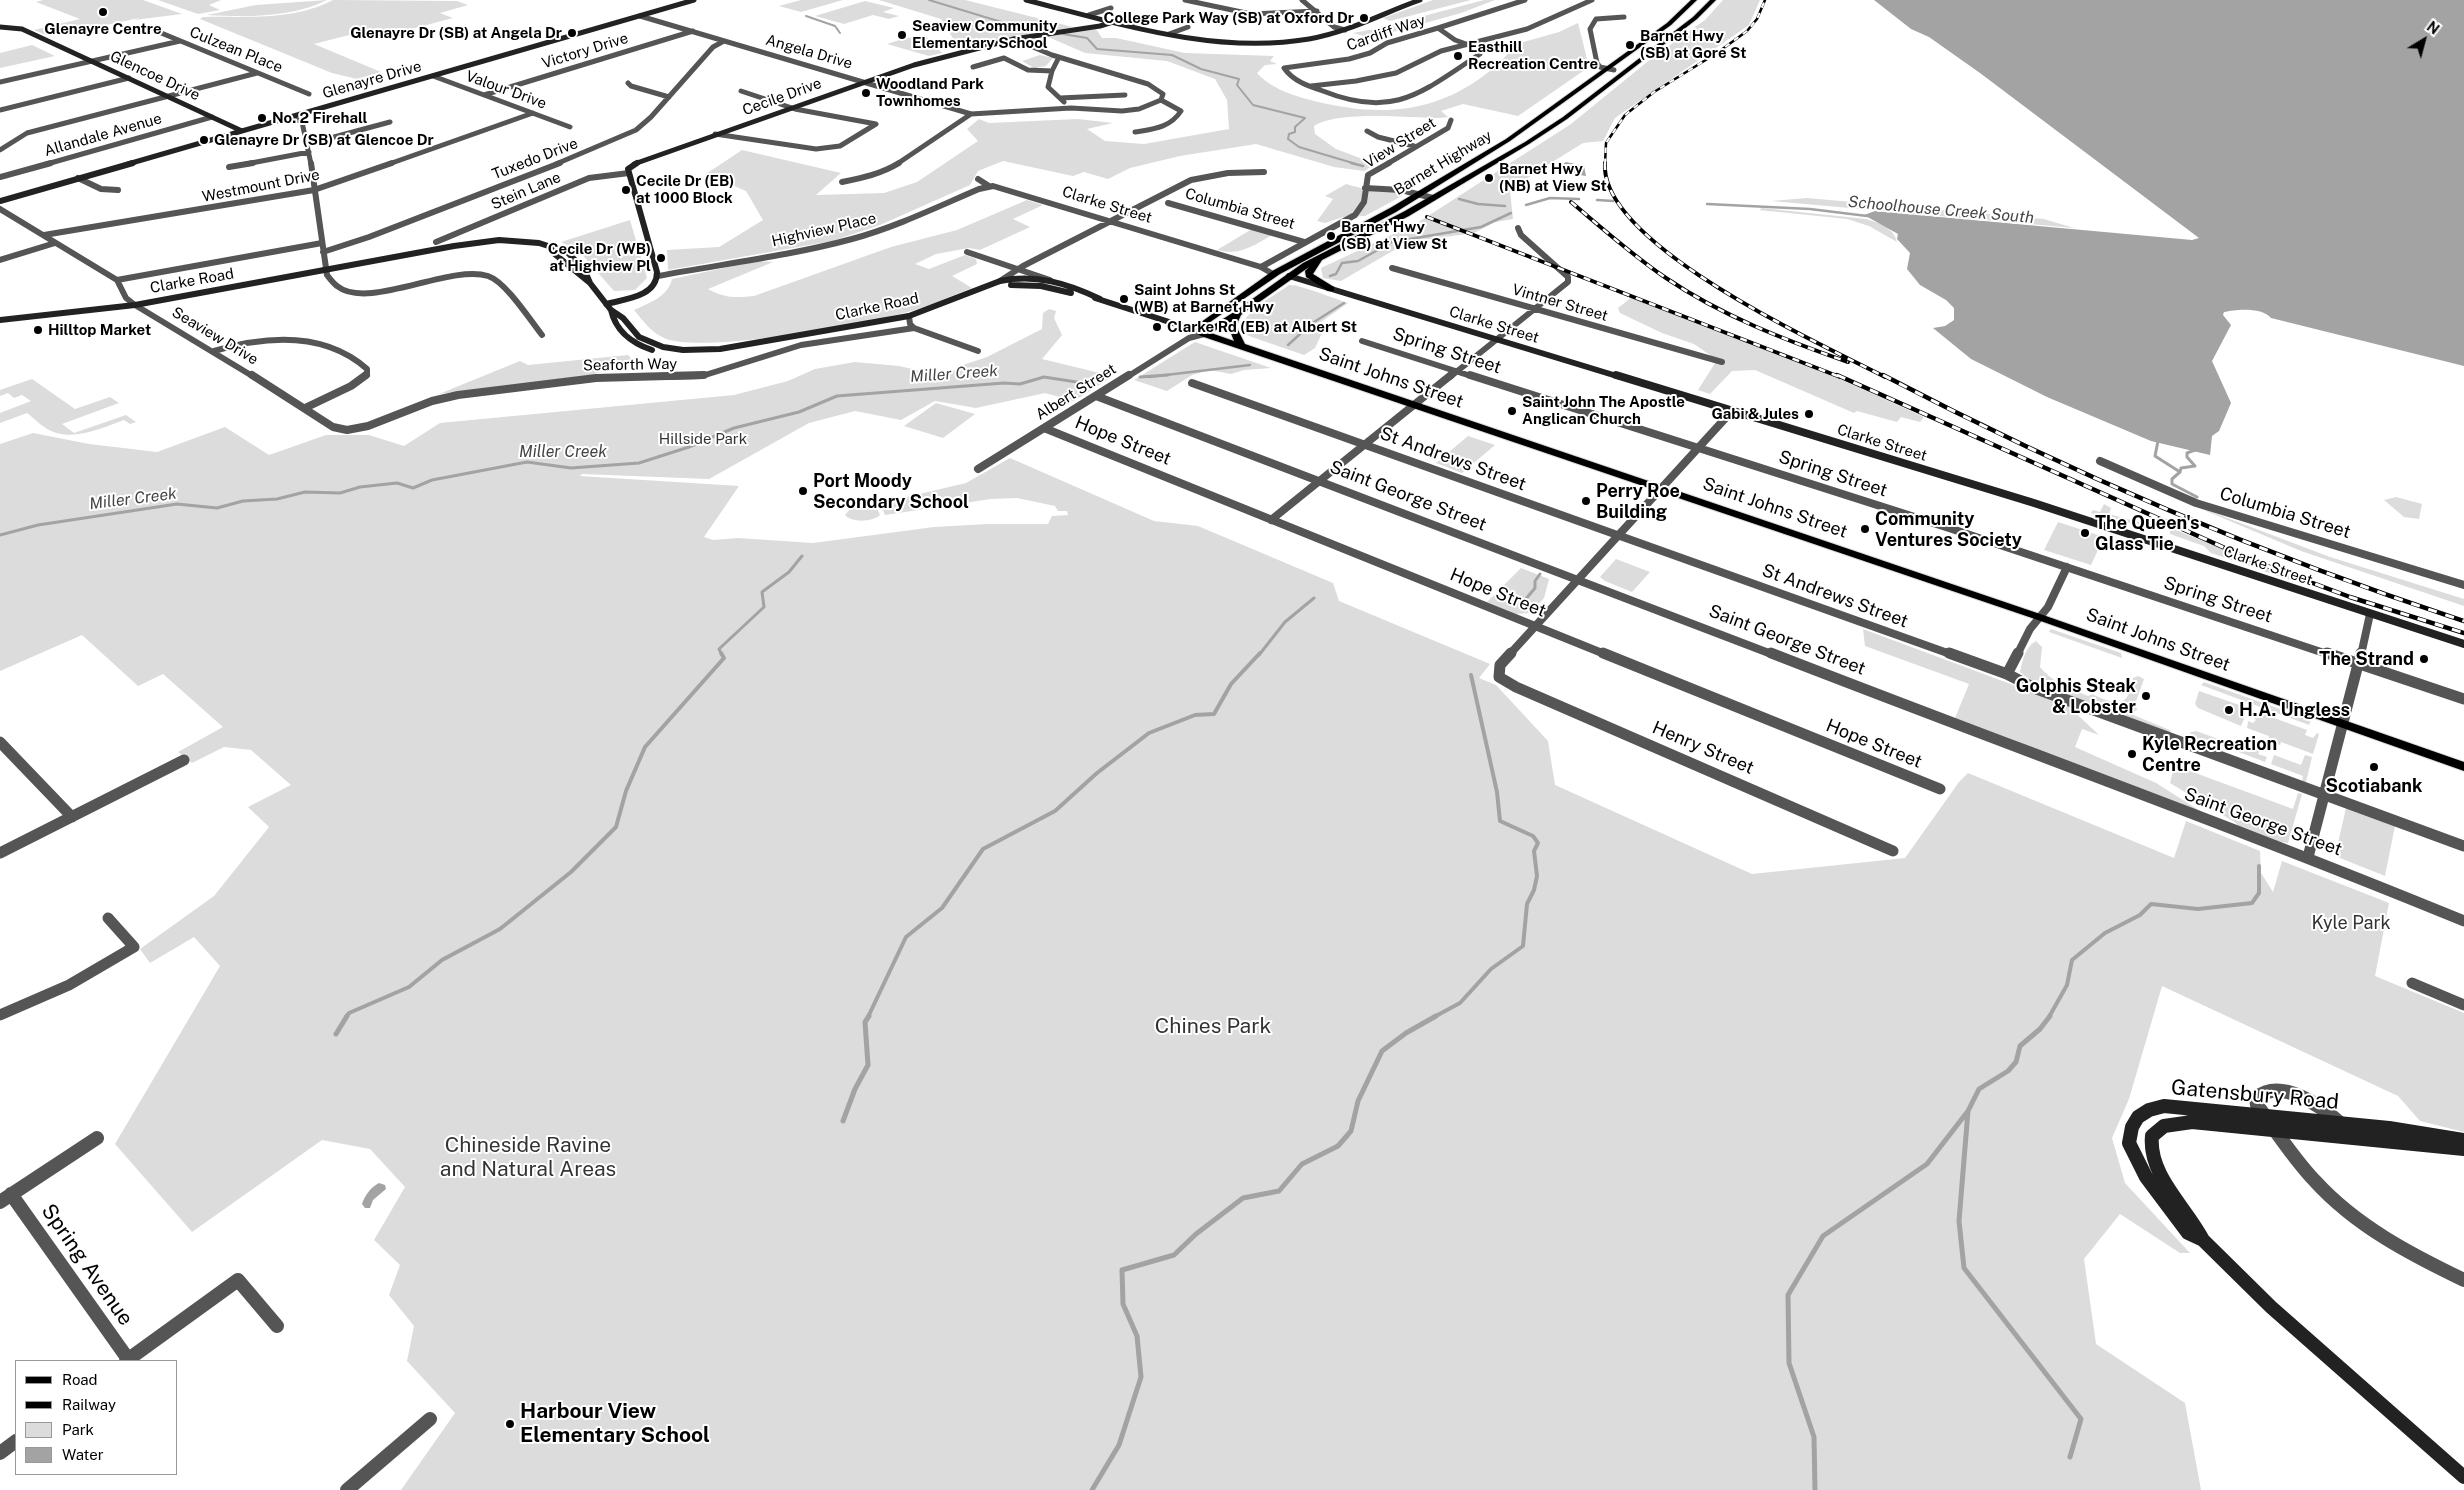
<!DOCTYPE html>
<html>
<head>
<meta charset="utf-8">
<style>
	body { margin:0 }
	#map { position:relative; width:2464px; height:1490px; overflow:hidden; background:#fff; font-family:"Public Sans",sans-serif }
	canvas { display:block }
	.legend { position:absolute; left:15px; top:1360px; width:162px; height:115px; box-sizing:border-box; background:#fff; border:1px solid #999; margin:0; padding:6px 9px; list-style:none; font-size:15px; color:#000 }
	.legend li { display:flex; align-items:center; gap:10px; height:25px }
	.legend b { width:25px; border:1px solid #999 }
	.north { position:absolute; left:2399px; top:15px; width:50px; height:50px; -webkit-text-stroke:4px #fff; paint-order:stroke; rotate:37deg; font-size:14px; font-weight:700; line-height:20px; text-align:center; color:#000 }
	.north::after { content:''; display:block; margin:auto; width:18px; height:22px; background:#000; clip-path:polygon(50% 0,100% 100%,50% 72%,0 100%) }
</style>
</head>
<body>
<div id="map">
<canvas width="2464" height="1490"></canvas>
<ul class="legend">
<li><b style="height:6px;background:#000"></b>Road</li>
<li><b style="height:6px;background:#000"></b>Railway</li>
<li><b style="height:14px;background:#dcdcdc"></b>Park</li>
<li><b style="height:14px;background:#a3a3a3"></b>Water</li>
</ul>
<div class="north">N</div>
</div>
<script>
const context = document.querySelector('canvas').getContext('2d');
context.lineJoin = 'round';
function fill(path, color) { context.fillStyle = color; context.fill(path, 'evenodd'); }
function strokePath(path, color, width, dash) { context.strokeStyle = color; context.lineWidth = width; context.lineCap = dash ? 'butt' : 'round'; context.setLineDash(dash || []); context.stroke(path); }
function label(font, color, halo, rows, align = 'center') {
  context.font = font + ' "Public Sans",sans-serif'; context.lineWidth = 4; context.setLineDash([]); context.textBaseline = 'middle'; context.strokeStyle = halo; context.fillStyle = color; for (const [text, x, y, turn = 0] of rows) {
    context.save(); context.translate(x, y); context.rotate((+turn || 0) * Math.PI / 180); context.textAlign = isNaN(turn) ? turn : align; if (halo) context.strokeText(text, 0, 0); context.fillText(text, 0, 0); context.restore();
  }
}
fill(new Path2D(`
	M43 0H143L182 14 134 20 139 18 92 28 87 26 46 35 34 30 80 19 36 2Z
	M158 0H221L209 5 220 10 198 14Z
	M327 0C291 18 247 17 207 15L256 5Z
	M333 0 457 1 468 5 440 13 453 18 377 38 361 32 314 44 381 72 357 79 332 73 200 19 203 17C248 16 292 21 333 0Z
	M801 0H843L801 12 779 6Z
	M879 0H965L1073 27 959 48 941 19Z
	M1433 0H1471L1390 21 1383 18Z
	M1484 0H1495L1461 13 1371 38 1353 33 1375 29Z
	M1723 0H1760L1749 25 1615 118 1603 141 1583 143 1533 174 1510 191 1513 219 1495 222 1474 233 1408 242 1341 281 1323 278 1321 268 1417 223 1571 124 1652 58 1705 20Z
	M865 1 894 8 883 12 899 16 889 19 873 15 844 24 815 16Z
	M1578 23 1589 67 1518 116 1463 104 1441 111 1448 117 1440 118C1409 118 1339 110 1314 126L1315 134 1336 149 1376 164 1364 171 1334 167 1256 144 1180 156 1130 168 1108 179 1084 172 1073 176 1003 161 978 171 970 185 880 225 832 241 668 270 667 250 719 247 763 220 746 191 706 174 742 150 841 173 816 195 884 193 917 182 978 141 967 129 979 119 989 123 1078 119 1113 123 1087 129 1105 141 1144 144 1229 129 1227 100 1215 79 1167 61 1085 53 1046 36 1096 29 1102 38H1116L1185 53 1274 56 1270 61 1277 64 1265 65 1257 73C1271 89 1295 96 1314 101 1375 116 1430 115 1482 77 1495 67 1505 60 1513 45L1559 32Z
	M926 36 942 53 929 56 887 44 906 38Z
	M32 45 55 56 0 68V53Z
	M1040 55 1053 58 1046 66 1034 68 1022 61Z
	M1346 184 1372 191 1399 192 1402 196 1365 216 1343 217 1325 223 1317 221 1333 199 1325 196Z
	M1807 198 2044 219 2074 228 1771 201Z
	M1027 200 1043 205 1013 219 1030 227 980 250 969 248 936 254 915 264 929 269 965 255 976 259 977 264 952 276 972 288C953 295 934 304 915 310 870 323 703 355 664 338 651 332 643 321 634 310 649 303 668 297 672 279L757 261 773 262 708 289C723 298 737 298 754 296L891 247 957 230Z
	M1762 208 1866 219C1879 223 1894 228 1897 242L1869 226 1847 219 1759 210Z
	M630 220 647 278 635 290 614 291 579 251 561 242Z
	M1252 229 1272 235C1253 246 1239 256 1217 250Z
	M1289 285C1298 284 1336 299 1348 303L1318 324 1328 327 1323 331 1315 348 1304 355 1249 336 1242 331C1238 315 1277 294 1289 285Z
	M1632 297 1800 361 1924 417 1920 422 1901 417 1897 422 1857 411 1854 413 1755 370 1732 371 1710 394 1698 390 1717 360 1694 344 1662 333 1620 313 1618 308Z
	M1049 309 1056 311 1054 318 1062 335 1042 359 1100 373 1110 378 1074 401 1045 393 976 408 935 401 901 420 855 411 809 423 709 479 582 474 580 476 739 486 704 537 713 540 738 538 813 543 934 527 988 524H1048L1052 516 1068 515 1067 511H1058L1055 506 1017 498 991 499 885 515 881 505V503L966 483 1010 458 1154 521 1198 526 1333 583 1339 601 1490 664 1479 678 1496 685 1548 741 1555 785 1752 874 1905 858 1959 782 1968 773 2174 858 2186 821 2260 851 2261 873 2273 892 2282 861 2389 903 2375 976 2464 1013V1132L2420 1121 2398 1096 2162 986 2129 1099 2112 1138 2125 1183 2190 1253H2180L2120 1214 2084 1259 2096 1344 2185 1403 2201 1490H401L455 1413 407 1361 414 1326 389 1295 400 1265 374 1240 405 1187 370 1149 322 1140 192 1232 115 1144 220 966 194 937 150 963 140 949 214 896 269 827 248 807 291 785 251 750 224 747 192 763 178 752 223 727 163 674 138 686 82 635 0 671V444L33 433 89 444 157 452 225 427 269 455 326 435H369L404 446 440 423 734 395 788 381 815 369 855 362 899 366 944 376 963 365 987 357 1042 329 1043 313Z
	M1195 342 1271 368 1244 370 1231 374 1210 370 1192 375 1167 391 1134 380Z
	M628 355 634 361 591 375 439 394 520 361 528 365Z
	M32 379 75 409 110 397 119 403 62 424 74 433 126 415 136 422 130 424 124 420C102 428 72 442 49 430 41 426 34 418 27 413L0 423V413L31 401 22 395 14 398 8 393 0 396V390Z
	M936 403 975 414 943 438 904 426Z
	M1468 436 1495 445 1462 473 1436 463Z
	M2396 497 2422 504 2419 519 2404 517 2384 500Z
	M2180 500 2330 557 2464 599V606L2301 551Z
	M875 504 880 515C873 522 851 523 845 515L852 507Z
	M2104 504 2111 508 2109 514 2142 523 2147 526C2128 523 2109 519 2091 513L2093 510 2100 512Z
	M2058 522 2104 537 2091 565 2044 550Z
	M2169 527 2296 580V582L2211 553 2204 546 2170 534Z
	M1616 559 1650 572 1632 592 1605 581 1600 577Z
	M1521 568 1549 579 1544 598 1530 613 1516 614 1487 602Z
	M1863 629 2067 705 2099 735 2082 729 2075 747 2156 783 2205 814 1955 718 1969 684 1865 646Z
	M2051 629 2121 653 2122 658 2049 632Z
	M2036 641 2042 647 2040 667C2052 682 2070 689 2088 696L2092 694C2116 705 2128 710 2133 678L2138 676 2144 679 2134 707 2138 709 2131 714 2172 731 2168 732 2031 681 2020 672C2022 661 2026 646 2036 641Z
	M2204 682 2311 720 2309 725 2201 685Z
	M2199 691 2248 708 2242 710 2241 717 2244 719 2241 726 2198 708 2195 704Z
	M2252 710 2307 730 2305 735 2313 738 2317 733 2319 734 2313 754 2281 742 2280 745 2268 741 2269 736 2247 728 2248 721 2253 723 2256 720 2254 718 2256 715Z
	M2196 731 2244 748 2245 745 2260 750 2258 754 2267 757 2265 762 2202 738 2199 743 2188 738 2191 732Z
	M2274 755 2301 765 2305 755 2312 757 2306 782H2302L2303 776 2271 764Z
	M2173 771 2181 773 2190 771 2293 809 2298 793 2302 794 2288 843 2276 841 2239 827 2236 823 2170 783Z
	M2346 808 2395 826 2385 876 2335 856Z`), '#dcdcdc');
fill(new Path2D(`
	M1874 0H2464V366L2271 318C2263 307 2236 309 2224 312L2223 315 2231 325 2212 361 2231 403 2219 431 2212 436 2210 455 2151 441 2047 397 1971 359 1933 328 1945 326 1954 320V308L1946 300 1920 285 1907 269 1910 253 1897 239 1898 234 1864 215 1875 211 1885 212 2192 240 2199 238 1980 73 1929 37 1911 29Z
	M1566 162 1584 166 1586 176 1553 171Z
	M379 1183 385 1185 386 1189 373 1200 370 1208H365L362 1204C365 1195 371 1187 379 1183Z`), '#a3a3a3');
strokePath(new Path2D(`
	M929 0 1008 24 1045 28
	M806 16 835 26 840 33
	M1063 34 1087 38 1097 49 1172 55 1201 69 1239 79 1237 85 1253 105 1305 118 1295 127V132L1289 134 1288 139 1299 147 1356 164`), '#a3a3a3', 2);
strokePath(new Path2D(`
	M1351 163 1363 166
	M1459 199 1478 204 1505 206
	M1597 200 1613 201
	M1707 204 1810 209 1867 216
	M1526 205 1550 198 1579 199
	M1330 276 1336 274 1342 263 1358 261 1392 242 1481 227 1511 213
	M1288 345 1311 324 1344 303
	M1149 377 1250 365`), '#a3a3a3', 2.5);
strokePath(new Path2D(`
	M1140 377 1168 375
	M2158 441 2155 456 2180 472 2172 479V484L2197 497
	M2180 472 2181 468 2195 466 2187 457V453L2195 450
	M0 535 38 525 177 504 217 508 243 501 277 499 305 492 340 493 360 487 397 483 413 488 432 480 527 462 571 468 639 463 689 447 734 428 799 412 837 396 1004 383 1020 384 1044 377 1083 383 1091 380
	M1520 606 1535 588V581L1540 574
	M722 655 719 649 764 607 762 592 789 572 802 556
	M1259 655 1285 622 1314 598`), '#a3a3a3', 3);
strokePath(new Path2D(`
	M346 1017 349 1013 409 987 442 960 500 929 571 872 616 827 626 791 645 747 724 658 721 653
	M868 1017 906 937 942 908 983 849 1055 811 1097 773 1149 733 1195 715 1214 714 1231 684 1260 653
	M1434 1017 1460 1003 1491 969 1523 946 1527 904 1534 890 1537 876 1534 851 1538 843 1533 836 1500 821 1497 792 1471 675
	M2049 1017 2067 985 2072 960 2105 933 2140 915 2151 904 2198 909 2252 903 2259 893V866`), '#a3a3a3', 4);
strokePath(new Path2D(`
	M336 1034 347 1016
	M1968 1111 1959 1221 1964 1268 2081 1419 2070 1457
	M843 1121 855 1089 868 1065 865 1022 869 1016
	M1092 1490 1119 1445 1141 1377 1137 1336 1123 1304 1122 1270 1174 1255 1196 1234 1243 1198 1279 1191 1302 1164 1338 1146 1351 1131 1358 1101 1382 1051 1406 1033 1436 1016
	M1815 1490 1814 1437 1789 1363 1788 1295 1823 1236 1927 1164 1968 1111 1979 1089 2008 1071 2016 1062 2020 1046 2040 1029 2050 1016`), '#a3a3a3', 5);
const primary = new Path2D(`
	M1691 0H1697L1671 25 1510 141 1396 212 1280 274 1200 329 1204 331 1234 312 1303 263 1403 212 1525 142 1563 117 1693 17 1710 0H1716L1697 19 1567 119 1529 144 1409 216 1322 260 1313 274 1334 287V291H1328L1306 277 1305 271 1309 267 1241 315 1236 326 1245 344 2043 615 2464 762V771L2035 619 1201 336 1190 330 1274 270 1390 208 1506 139 1667 23ZM1229 322 1228 326 1234 341 1211 333Z`);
strokePath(primary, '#dbdbdb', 2);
strokePath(new Path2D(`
	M1185 0 1251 14 1317 11
	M1302 0 1334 27 1345 30
	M1089 15 1111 8
	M640 16 971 114 1071 108 1122 111 1139 109 1161 100 1163 94 1148 84 1052 55 1014 39
	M1129 24 1148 17
	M1438 28 1455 40 1480 49V54C1423 91 1395 120 1323 91 1308 86 1293 81 1284 68L1349 59 1370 53 1387 43Z
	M1438 28 1525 0
	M154 30 309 94
	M1169 34 1188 27
	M1059 57 1052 71 1048 87 1064 102
	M973 67 1004 58 1028 70 1052 71
	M1614 70 1600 67 1597 63 1590 29 1596 19 1624 17
	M433 76 570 127
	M0 82 180 41
	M628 83 631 86 669 97
	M1311 86 1356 81 1396 73 1441 51 1527 29 1592 0
	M484 95 693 31
	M1060 98 1125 95
	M0 110 129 78
	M290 117 302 122 311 164
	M1367 131 1378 137 1414 146
	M1135 132C1153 129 1170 128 1181 111L1161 100
	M715 134 816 149 840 146 876 124 795 109 741 91
	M308 144 390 122
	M0 150 27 133 257 73
	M47 164 212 117
	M246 164 309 152
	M389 164 533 113
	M556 164 636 130 651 117 713 47 724 41
	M897 164 971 114
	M1387 164 1448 128 1451 120`), '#555', 5);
strokePath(new Path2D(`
	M311 163 327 275C330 279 333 283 337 286 368 311 449 264 488 276 506 282 530 320 542 335
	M229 167 253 163
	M0 177 51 163
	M78 178 101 189 118 190
	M978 179 989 186
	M842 182C862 178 881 174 899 163
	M1365 188 1401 190 1433 198
	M1168 203 1304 242
	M0 209 117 280 126 298 135 305 254 377
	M44 235 314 190 392 163
	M436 242 589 178 629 173
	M323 252 369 237 560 163
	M967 252 1050 280
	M0 260 55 243
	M1261 267 1355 215 1364 202 1368 175 1389 163
	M1392 268 1722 362
	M658 276C722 264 789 256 852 239 896 227 937 207 979 189L993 186 1261 267 1273 274
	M117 280 322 243
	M1000 281 1023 266 1191 180 1228 173 1264 172
	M909 316 910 324 914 328 978 351
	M1362 341 1474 377
	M214 351C265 336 324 331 367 369V375L364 377
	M663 377 702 376 801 345 914 328
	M1127 377 1189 338 1204 334
	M1450 377 1568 282V277L1521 235 1518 228`), '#555', 6);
strokePath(new Path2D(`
	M252 375 333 427 347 430 368 426 432 401 458 395 596 378 704 375
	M1470 375 1949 528 2330 655
	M1192 383 1953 655
	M1096 396 1774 655
	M305 408 351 386 366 375
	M1044 428 1607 655
	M2100 461 2196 503 2464 585
	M978 469 1129 375
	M1271 520 1451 375
	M1509 655 1731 412
	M2017 655 2030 629 2048 607 2067 567
	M2361 655 2370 614`), '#555', 8);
strokePath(new Path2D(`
	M1511 653 1500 665 1499 677 1516 687 1893 851
	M1603 653 1940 789
	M1771 653C2002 743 2235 827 2464 921
	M1949 653 2007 674 2034 688 2464 846
	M2327 653 2464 699
	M2007 674 2018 653
	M0 742 72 817
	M0 853 184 760
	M2308 857 2361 653
	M2412 983 2464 1005
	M0 1015 69 985 134 947 108 918`), '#555', 11);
strokePath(new Path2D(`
	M2340 1123C2321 1106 2281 1077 2256 1098L2257 1105C2276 1131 2293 1158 2315 1181 2356 1226 2410 1254 2464 1280
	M11 1194 128 1359
	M0 1202 97 1138
	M126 1361 238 1280 277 1326
	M0 1453 16 1441
	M347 1490 430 1419`), '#555', 14);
strokePath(new Path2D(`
	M1026 0C1117 23 1214 55 1309 39 1349 32 1383 13 1420 0
	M0 27 22 29 242 131
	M128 164 694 0
	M634 164 914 65 1014 39 1100 26 1116 21`), '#222', 5);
strokePath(new Path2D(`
	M0 201 133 163
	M551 251 590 283
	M1289 276 1620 377
	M1011 285 1041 286 1071 293
	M1095 298 1194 330
	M606 304C625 299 657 297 657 272L628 169 637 163
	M611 310C616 332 632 343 652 350
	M0 320 135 305 454 246 499 240 539 243 567 252 584 269 590 283 611 310 623 318 639 337 663 347 683 350 720 349 909 316 1000 281C1036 274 1067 283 1100 299`), '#222', 6);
strokePath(new Path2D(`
	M1616 375 2034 503 2464 644`), '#222', 8);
strokePath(new Path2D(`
	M2464 1140 2389 1128 2164 1106 2149 1110 2138 1117 2132 1127 2129 1143 2146 1177 2188 1233 2203 1240 2271 1307 2464 1477
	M2203 1240C2186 1207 2148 1175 2152 1136L2164 1126 2192 1122 2464 1149`), '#222', 14);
fill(primary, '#000');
const railFar2 = new Path2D(`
	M1605 164 1606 143 1625 115 1654 92 1717 53 1747 31 1757 19 1765 0`);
const railFar1 = new Path2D(`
	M1605 163C1599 244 1821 344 1885 377
	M1571 202C1602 228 1632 255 1666 278 1722 316 1785 340 1848 362
	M1427 217 1840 377`);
const rail = new Path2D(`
	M1837 375 2254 561 2350 597 2464 633
	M1883 375C2070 473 2263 555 2464 621`);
strokePath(railFar2, '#000', 2.5);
strokePath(railFar1, '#000', 4);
strokePath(rail, '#000', 4.5);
strokePath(railFar2, '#fff', 2, [5.5]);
strokePath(railFar1, '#fff', 2.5, [7]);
strokePath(rail, '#fff', 3, [9]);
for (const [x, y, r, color] of [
	[103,12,5,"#000"],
	[1364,18,5,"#000"],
	[572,33,5,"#000"],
	[902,35,5,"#000"],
	[1630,45,5,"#000"],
	[1458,56,5,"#000"],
	[866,93,5,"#000"],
	[262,118,5,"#000"],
	[204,140,5,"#000"],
	[1489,178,5,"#000"],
	[626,190,5,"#000"],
	[1331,236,5,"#000"],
	[661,258,5,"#000"],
	[1124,299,5,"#000"],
	[1157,327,5,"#000"],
	[38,330,5,"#000"],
	[1512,411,5,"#000"],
	[1809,414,5,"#000"],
	[803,491,5,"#000"],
	[1586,501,5,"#000"],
	[1865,529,5,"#000"],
	[2085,533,5,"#000"],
	[2424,659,5,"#000"],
	[2146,696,5,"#000"],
	[2229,710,5,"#000"],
	[2132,754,5,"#000"],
	[2374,767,5,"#000"],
	[510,1424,5,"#000"]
]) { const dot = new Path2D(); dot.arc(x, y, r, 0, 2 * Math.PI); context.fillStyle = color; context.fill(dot); strokePath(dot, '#fff', 2); }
label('bold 15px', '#000', '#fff', [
	["College Park Way (SB) at Oxford Dr",1354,18,"right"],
	["Seaview Community",912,26],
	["Elementary School",912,43],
	["Glenayre Centre",103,29,"center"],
	["Glenayre Dr (SB) at Angela Dr",562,33,"right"],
	["Barnet Hwy",1640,36],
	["(SB) at Gore St",1640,53],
	["Easthill",1468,47],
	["Recreation Centre",1468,64],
	["Woodland Park",876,84],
	["Townhomes",876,101],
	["No. 2 Firehall",272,118],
	["Glenayre Dr (SB) at Glencoe Dr",214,140],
	["Barnet Hwy",1499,169],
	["(NB) at View St",1499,186],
	["Cecile Dr (EB)",636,181],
	["at 1000 Block",636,198],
	["Barnet Hwy",1341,227],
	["(SB) at View St",1341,244],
	["Cecile Dr (WB)",651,249,"right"],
	["at Highview Pl",651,266,"right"],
	["Saint Johns St",1134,290],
	["(WB) at Barnet Hwy",1134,307],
	["Clarke Rd (EB) at Albert St",1167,327],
	["Hilltop Market",48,330],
	["Saint John The Apostle",1522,402],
	["Anglican Church",1522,419],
	["Gabi & Jules",1799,414,"right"]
], 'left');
label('15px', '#000', '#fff', [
	["Cardiff Way",1386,33,-19],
	["Culzean Place",236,50,22],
	["Victory Drive",585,51,-17],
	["Angela Drive",809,52,16],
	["Glencoe Drive",155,76,25],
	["Glenayre Drive",372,80,-16],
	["Valour Drive",506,90,20],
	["Cecile Drive",782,97,-20],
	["Allandale Avenue",103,135,-16],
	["View Street",1400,143,-32],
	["Tuxedo Drive",535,159,-21],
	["Barnet Highway",1443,163,-31],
	["Westmount Drive",261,186,-11],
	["Stein Lane",526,191,-23],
	["Clarke Street",1107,205,17],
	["Columbia Street",1240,209,16],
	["Highview Place",824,230,-13],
	["Clarke Road",192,281,-10],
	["Vintner Street",1560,303,16],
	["Clarke Road",877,307,-12],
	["Clarke Street",1494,325,17],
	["Seaview Drive",215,336,31],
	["Seaforth Way",630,365,-1],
	["Albert Street",1076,392,-32],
	["Clarke Street",1882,443,17],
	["Clarke Street",2268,566,19]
]);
label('15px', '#333', '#fff', [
	["Hillside Park",703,439]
]);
label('italic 16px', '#444', '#fff', [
	["Schoolhouse Creek South",1941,210,5],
	["Miller Creek",954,374,-4],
	["Miller Creek",563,452],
	["Miller Creek",133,499,-7]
]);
label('18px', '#000', '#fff', [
	["Spring Street",1447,351,18],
	["Saint Johns Street",1391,378,19],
	["Hope Street",1123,441,22],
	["St Andrews Street",1453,459,20],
	["Spring Street",1833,474,18],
	["Saint George Street",1408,496,21],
	["Saint Johns Street",1775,508,19],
	["Columbia Street",2285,513,17],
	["Hope Street",1498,593,22],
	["St Andrews Street",1835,596,20],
	["Spring Street",2218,600,18],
	["Saint George Street",1787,640,21],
	["Saint Johns Street",2158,640,20],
	["Hope Street",1874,744,22],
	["Henry Street",1703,748,23],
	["Saint George Street",2263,822,20]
]);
label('bold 18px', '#000', '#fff', [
	["Port Moody",813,481],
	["Secondary School",813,502],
	["Perry Roe",1596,491],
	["Building",1596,512],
	["Community",1875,519],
	["Ventures Society",1875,540],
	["The Queen's",2095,523],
	["Glass Tie",2095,544],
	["The Strand",2414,659,"right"],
	["Golphis Steak",2136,686,"right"],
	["& Lobster",2136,707,"right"],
	["H.A. Ungless",2239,710],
	["Kyle Recreation",2142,744],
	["Centre",2142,765],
	["Scotiabank",2374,786,"center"]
], 'left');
label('18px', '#333', '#fff', [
	["Kyle Park",2351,923]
]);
label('21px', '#333', '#fff', [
	["Chines Park",1213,1027],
	["Chineside Ravine",528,1146],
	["and Natural Areas",528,1170]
]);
label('21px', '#000', '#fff', [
	["Gatensbury Road",2255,1095,5],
	["Spring Avenue",87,1265,55]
]);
label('bold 21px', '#000', '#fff', [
	["Harbour View",520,1412],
	["Elementary School",520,1436]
], 'left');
</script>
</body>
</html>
